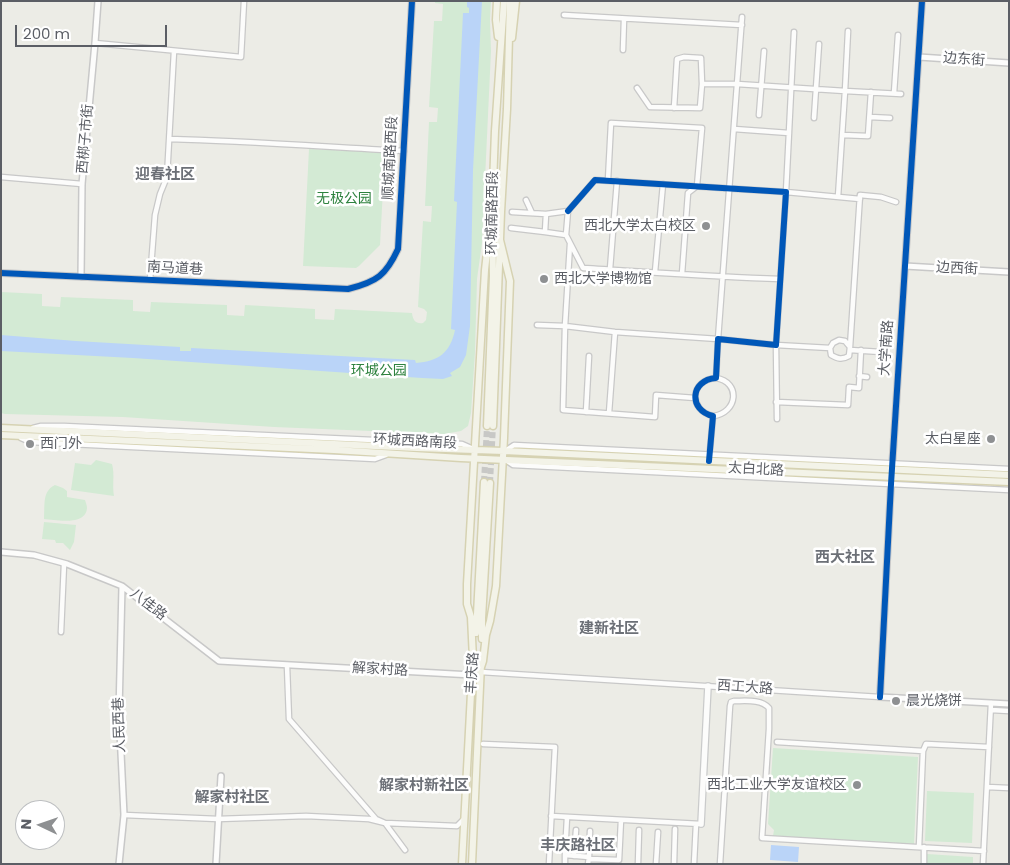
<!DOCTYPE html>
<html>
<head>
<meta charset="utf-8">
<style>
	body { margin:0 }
	#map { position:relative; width:1010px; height:865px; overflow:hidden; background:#ecece6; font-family:Poppins,sans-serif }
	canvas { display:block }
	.frame { position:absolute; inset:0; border:2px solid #5b5e65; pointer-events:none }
	.north { position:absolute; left:15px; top:800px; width:50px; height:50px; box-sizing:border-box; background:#fff; border:1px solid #bdbfc1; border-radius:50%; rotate:273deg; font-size:14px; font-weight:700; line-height:20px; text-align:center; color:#5b5e65 }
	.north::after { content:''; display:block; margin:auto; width:18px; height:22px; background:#8e9092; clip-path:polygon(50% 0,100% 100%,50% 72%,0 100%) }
	.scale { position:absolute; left:15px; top:25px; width:152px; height:22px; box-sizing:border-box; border:2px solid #5b5e65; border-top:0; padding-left:6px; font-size:15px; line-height:18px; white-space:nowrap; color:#5b5e65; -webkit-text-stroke:4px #fff; paint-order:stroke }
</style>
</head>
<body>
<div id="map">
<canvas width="1010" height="865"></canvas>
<div class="frame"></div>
<div class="north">N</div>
<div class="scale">200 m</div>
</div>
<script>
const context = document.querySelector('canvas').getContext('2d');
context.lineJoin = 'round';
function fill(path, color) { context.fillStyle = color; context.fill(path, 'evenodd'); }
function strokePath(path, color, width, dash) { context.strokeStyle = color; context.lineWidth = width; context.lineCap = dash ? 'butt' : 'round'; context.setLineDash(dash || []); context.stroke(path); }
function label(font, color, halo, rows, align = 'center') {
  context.font = font + ' Poppins,"Noto Sans SC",sans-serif'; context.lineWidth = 5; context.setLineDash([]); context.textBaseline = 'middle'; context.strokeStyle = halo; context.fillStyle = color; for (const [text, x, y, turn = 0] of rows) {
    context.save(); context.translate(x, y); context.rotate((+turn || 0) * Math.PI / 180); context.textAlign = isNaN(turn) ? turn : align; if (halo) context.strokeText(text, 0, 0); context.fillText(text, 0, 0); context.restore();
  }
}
fill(new Path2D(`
	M435 1H491L490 20 491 51 482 243 477 279 475 352 471 413 468 426 461 431 444 434 274 427 123 417 5 414 1 413V292L42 294V306L60 307 61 297 133 300V311L150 312 151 302 227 305V315L244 316 245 305 315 309V319L334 320 335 309 412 313C413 321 416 324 423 323L426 320 427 312 424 309 418 307 423 221 431 222 432 206H425L429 122H437L438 108 429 107 434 21H442L443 4 435 3Z
	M309 149 385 152 380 245 359 266 356 268 303 266Z
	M96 460 112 464C115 475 112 485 114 496L71 490 75 463 91 465Z
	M55 485 63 488 67 491V497L85 500C86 503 87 506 87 508 86 526 56 520 44 519 45 505 42 491 55 485Z
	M44 522 76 525 74 542 70 550 63 543H56L55 540 42 539Z
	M773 748 918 757 914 844 773 836 774 830 768 824Z
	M927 791 974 793 972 843 925 841Z
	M927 854 973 857V864H927Z`), '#d3ead4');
fill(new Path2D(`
	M467 1H482L473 170 470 326 466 355 460 367 450 373 452 376 443 379 422 378 133 358 1 351V335L76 341 180 347V351H191V348L415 360 416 363C439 361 450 353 455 330L451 329 457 202 454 201 463 13H469V8L467 7Z
	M771 845 799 847 798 862 770 860Z`), '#bad4f8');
strokePath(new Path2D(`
	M484 482 487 426
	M490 483 493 426`), '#c8c8c6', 6, [6, 3]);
const minor = new Path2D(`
	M564 15 742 25
	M848 31 845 91 901 94
	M794 32 786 192 860 199
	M95 43 241 57 244 1
	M623 50 624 19
	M637 88 650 107 700 108 702 84H737L845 91 838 197
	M894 93 898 35
	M674 108 677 59 684 57 701 58 702 84
	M759 115 764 51
	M870 117 890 118
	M814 118 819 44
	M734 129 789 133
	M842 135 868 136 871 92
	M170 139C248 141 326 147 404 151
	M1 177 82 184
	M608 180 611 123 702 128 697 186 688 193 682 274
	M526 200 532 213
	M568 211 595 180 786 192 776 345 718 339 716 378C690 380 688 410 713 416L709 461
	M512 212 546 214
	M511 228 545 232 546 214 568 211 566 235 545 232
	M566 235 583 268C649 272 714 277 780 279
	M570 244 565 326 615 332 718 339 742 17
	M610 269 617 181
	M655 272 663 184
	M150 280 155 215 160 194 167 177 174 51
	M537 325 565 326 563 410 655 417 656 395 695 398
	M850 347 860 195 881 197 896 202
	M850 350 881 352
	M859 376 867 377
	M776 402 848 405 849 387 859 388 861 350
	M586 412 589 356
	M609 413 615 332
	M713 416C738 413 741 382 716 378
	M777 419 776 345 830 348 833 343 839 340 845 341 850 347 849 356C842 360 838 359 831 355L830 348
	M33 428 41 426H64L462 444 471 448
	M21 438 30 442 375 459 386 455
	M505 451 514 445 1009 469
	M507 461 513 465 1009 490
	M61 632 64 564
	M287 666 289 719 376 819 385 823 405 850
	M481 672 880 697
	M991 710 1009 711
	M777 742 923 751 926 744 989 747
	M483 744 555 747 549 864
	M987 787 1009 788
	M124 815 218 819 306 816 369 819 385 823 457 826 464 819
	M551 816 701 824
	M919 847 923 751
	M565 855 567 817
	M574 856 576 830
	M589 857 590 831
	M589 859 619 860 621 820
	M565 864V855L589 857 588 864
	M638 864 639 830
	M656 864 658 832
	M674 864 675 829
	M694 864 696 824
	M720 864 730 706 731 702 734 701C746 701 761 699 769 708V729L762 838 984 851
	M924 864V847
	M983 864 991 703`);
const tertiary = new Path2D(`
	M922 1 891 484 880 697 1009 704
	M919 57 1009 63
	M905 266 1009 272
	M1 273 348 289C377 282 386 275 398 249L412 1
	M81 277 82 184 95 43 98 1
	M1 552 34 555 67 564 122 586 219 661 472 675
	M119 864 124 815 119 712 122 586
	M216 864 221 776`);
const secondary = new Path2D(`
	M701 824 708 686`);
const primary = new Path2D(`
	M497 1 496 20 498 37
	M512 38 516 1
	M487 426 493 276 492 212 495 131 504 1
	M493 426 501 212 507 109 510 1
	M1 428 417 448 504 451 1009 475
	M1 435 334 450 461 458 1009 482
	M476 633 484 482
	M482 639V618L490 483
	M473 659 471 617 467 604V584L485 270 488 243 492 226
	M481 667 483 661 486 635 490 621 496 586 504 438 510 281 500 240
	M462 864 473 655
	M472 864 481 664`);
strokePath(minor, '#c8c8c8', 7);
strokePath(tertiary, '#c8c8c8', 8);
strokePath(secondary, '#cacbcb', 8);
strokePath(primary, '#d6d2b2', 9);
strokePath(minor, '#fcfcfb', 4.5);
strokePath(tertiary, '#fcfcfb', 5);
strokePath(secondary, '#fcfcfb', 5.5);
strokePath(primary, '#f3f3e8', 6);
strokePath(new Path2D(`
	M568 211 595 180 786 192 776 345 718 339 716 378C690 380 688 410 713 416L709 461
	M1 273 348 289C377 282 386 275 398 249L412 1
	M880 697 891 484 922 1`), '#0057b8', 6);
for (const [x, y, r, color] of [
	[706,226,5,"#8e9092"],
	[544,279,5,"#8e9092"],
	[991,439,5,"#8e9092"],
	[30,444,5,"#8e9092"],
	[896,701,5,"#8e9092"],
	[857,785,5,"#8e9092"]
]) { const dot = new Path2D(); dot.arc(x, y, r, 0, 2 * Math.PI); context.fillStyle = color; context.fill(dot); strokePath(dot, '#fff', 2); }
label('14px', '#5b5e65', '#fff', [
	["边东街",964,60,4],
	["西梆子市街",86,139,-85],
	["顺城南路西段",391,158,-87],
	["环城南路西段",493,213,-89],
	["南马道巷",175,269,3],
	["边西街",957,269,3],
	["大学南路",887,348,-86],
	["环城西路南段",415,442,3],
	["太白北路",756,470,3],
	["八佳路",148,605,38],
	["解家村路",380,670,3],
	["丰庆路",473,673,-86],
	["西工大路",745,688,4],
	["人民西巷",120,725,-92]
]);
label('14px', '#2e823f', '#fff', [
	["无极公园",344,199],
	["环城公园",379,371]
]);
label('14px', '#5b5e65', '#fff', [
	["西北大学太白校区",696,226],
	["西北大学博物馆",554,279,"left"],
	["太白星座",981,439],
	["西门外",40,444,"left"],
	["晨光烧饼",906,701,"left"],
	["西北工业大学友谊校区",847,785]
], 'right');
label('bold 15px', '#6c7077', '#fff', [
	["迎春社区",165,175],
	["西大社区",845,558],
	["建新社区",609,629],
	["解家村新社区",424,786],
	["解家村社区",232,798],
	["丰庆路社区",578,846]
]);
</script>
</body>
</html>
